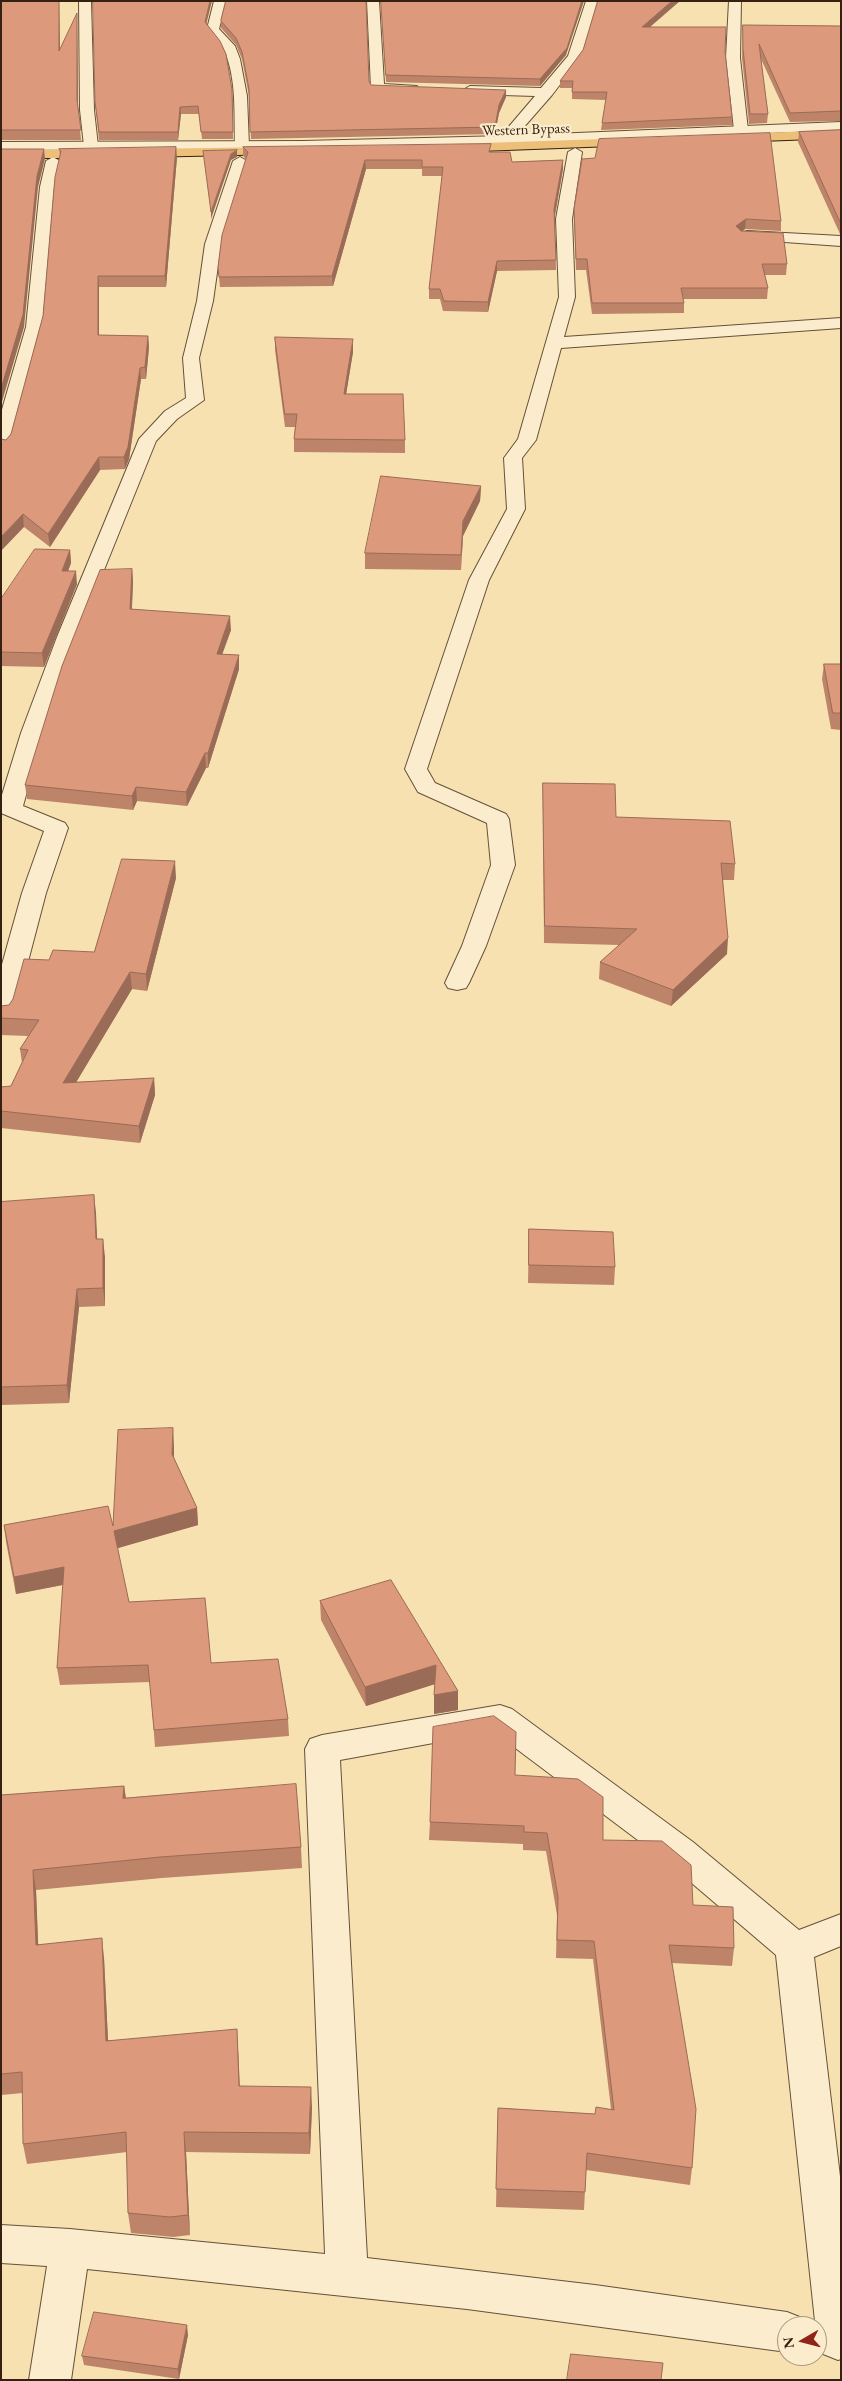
<!DOCTYPE html>
<html>
<head>
<meta charset="utf-8">
<style>
	body { margin:0 }
	#map { position:relative; width:842px; height:2381px; overflow:hidden; background:#f7e1b1; font-family:"EB Garamond",serif }
	canvas { display:block }
	.frame { position:absolute; inset:0; border:2px solid #342111; pointer-events:none }
	.north { position:absolute; left:777px; top:2316px; width:50px; height:50px; box-sizing:border-box; background:#faeccc; border:1px solid #ab9b81; border-radius:50%; rotate:262deg; font-size:14px; font-weight:700; line-height:20px; text-align:center; color:#342111 }
	.north::after { content:''; display:block; margin:auto; width:18px; height:22px; background:#8f2418; clip-path:polygon(50% 0,100% 100%,50% 72%,0 100%) }
</style>
</head>
<body>
<div id="map">
<canvas width="842" height="2381"></canvas>
<div class="frame"></div>
<div class="north">N</div>
</div>
<script>
const context = document.querySelector('canvas').getContext('2d');
context.lineJoin = 'round';
function strokePath(path, color, width, dash) { context.strokeStyle = color; context.lineWidth = width; context.lineCap = dash ? 'butt' : 'round'; context.setLineDash(dash || []); context.stroke(path); }
function fill(path, color) { context.fillStyle = color; context.fill(path, 'evenodd'); }
function label(font, color, halo, rows, align = 'center') {
  context.font = font + ' "EB Garamond",serif'; context.lineWidth = 4.5; context.setLineDash([]); context.textBaseline = 'middle'; context.strokeStyle = halo; context.fillStyle = color; for (const [text, x, y, turn = 0] of rows) {
    context.save(); context.translate(x, y); context.rotate((+turn || 0) * Math.PI / 180); context.textAlign = isNaN(turn) ? turn : align; if (halo) context.strokeText(text, 0, 0); context.fillText(text, 0, 0); context.restore();
  }
}
const lane = new Path2D(`
	M841 122V130L505 144 303 149 1 150V142L303 141 505 136Z`);
const street = new Path2D(`
	M79 1H91L94 110 98 146 91 150 84 146 80 110Z
	M214 1H226L219 29 235 46 240 59 247 96 249 146 242 150 235 146C234 116 237 78 224 50 220 42 211 37 207 29Z
	M367 1H379L384 84 417 86 419 89 417 92H378L371 88Z
	M586 1H598L581 57 552 95 510 143H500L498 140 500 137 535 96 470 94 463 90 470 86 541 88 568 56Z
	M729 1H741L740 58 748 130 741 134 734 130 726 58Z
	M575 148 582 152 572 219 575 297 564 337 841 318V328L561 348 536 440 522 458 525 509 489 580 427 769 435 783 506 814 509 819 515 865 486 946 469 983 466 988 457 990 448 988 445 983 462 946 491 865 487 823 418 792 405 769 469 580 507 509 504 458 518 439 559 297 556 219 568 152Z
	M53 157 60 161 54 187 42 327 10 446 7 450 1 451V413L26 327 40 187 46 161Z
	M240 157 247 161 221 244 213 301 199 358 204 400 177 419 156 441 77 637 43 733 23 806 65 823 68 828 46 893 14 1015 10 1020 1 1023V968L22 893 44 831 1 813V798L21 733 57 637 139 439 165 411 186 398 183 358 197 301 205 244 233 161Z
	M747 231 841 236V246L742 239 739 236 742 233Z
	M500 1705 512 1709 693 1842 799 1930 841 1914V1946L814 1957 841 2185V2359L838 2360 823 2354 817 2340 776 1955 667 1862 494 1732 340 1760 367 2258 595 2285 787 2312 802 2318 805 2326H787V2352L467 2309 87 2269 71 2380H29L47 2266 1 2263V2225L70 2229 325 2254 305 1749 310 1739 322 1735Z`);
const primary = new Path2D(`
	M841 130V138L733 142 726 138 733 134Z
	M635 138 642 142 640 145 453 152 446 148 453 144Z
	M280 147 285 148 287 151 285 154 140 157 133 153 140 149Z
	M1 150H97L104 154 97 158H1Z`);
strokePath(lane, '#655139', 2);
strokePath(street, '#655139', 2);
strokePath(primary, '#342111', 2);
fill(lane, '#faeccc');
fill(street, '#faeccc');
fill(primary, '#ecc078');
fill(new Path2D(`
	M1 1H59L60 50 77 13 78 107 81 140H1Z
	M381 1 566 55 540 86 386 82Z
	M221 21 369 81 371 85 506 97 499 113 495 134 251 139 249 96 242 59 236 45 221 28Z
	M206 24 232 90 233 139H202L199 114H181L178 140H99L95 102Z
	M743 25 841 26V121L790 122 761 59 768 114 767 123 749 124 742 58Z
	M650 27 725 51 732 117V125L601 130 602 123 606 100 572 99V88H560V81L583 50Z
	M841 130V234H840L798 142 799 132Z
	M243 147 491 152 512 162 563 160V169L555 216 556 270 497 271 488 312 443 311 440 299H429V289L442 176H422V169H366L333 286 220 287 218 267 246 159 243 156Z
	M59 149 177 157 166 287H99V335L148 336 149 347 146 379H141L129 459 125 469 100 470 50 547 24 527 6 440 11 434 43 316 60 155Z
	M574 209 781 221V231L745 229 743 231 787 264 786 275H765L768 288 767 299H683L684 303V313L592 314 586 270H576L574 219Z
	M275 337 353 352 346 394 405 440V453L294 452V439L295 427H285L275 350Z
	M481 486 480 501 463 536 461 570 365 569V553Z
	M70 550 71 563 68 571 77 584 44 667 1 666V599Z
	M132 569 133 582 132 609 231 630 222 655 239 669 208 768H206L187 806 137 801 133 810 27 799 25 785Z
	M824 664H841V730L831 729 822 679Z
	M543 783 616 817 735 864 734 880H723L727 954 671 1006 599 979 600 962 619 945 544 943 543 799Z
	M176 878 147 991 132 989 76 1082 154 1078 155 1095 140 1143 1 1128V1087L11 1086 22 1063 20 1049 28 1036 1 1035V1006L9 1005 49 960 94 952Z
	M94 1195 97 1239 105 1257V1306L79 1307 69 1403 1 1405V1202Z
	M529 1229 615 1267 614 1285 528 1283Z
	M174 1446V1458L197 1508 198 1525 117 1548 129 1602 211 1663 288 1719 289 1736 155 1747 150 1682 60 1685 57 1668 63 1585 16 1594 6 1542 4 1525 113 1526Z
	M391 1580 458 1710 434 1714 435 1684 366 1706 321 1620 320 1601Z
	M515 1775 603 1840 693 1905 734 1948 732 1966 672 1963 692 2168 690 2185 586 2170 584 2210 496 2207 498 2108 595 2114 611 2109 593 1959 556 1958 557 1915 546 1851 523 1850V1844L429 1840 430 1822Z
	M124 1786 126 1798 301 1847 302 1868 162 1878 36 1890 38 1944 104 1958 108 2040 238 2049 240 2086 312 2107 310 2154 186 2152 190 2235 173 2237 131 2233 128 2213 127 2152 27 2164 23 2144V2093L1 2095V1795Z
	M188 2335 179 2379 84 2365 82 2356Z`), '#bd846a');
fill(new Path2D(`
	M59 1 60 61 59 51Z
	M210 1H212L205 29V22Z
	M582 1H584L566 55 540 86V79Z
	M672 1H680L642 34V27Z
	M77 13V23L78 110 77 100Z
	M506 90V97L499 113 495 134V127L499 105Z
	M180 107 181 114 178 140V132Z
	M176 147 177 157 166 287 165 276Z
	M44 149 45 159 38 187 24 327 1 405V389L37 176Z
	M237 150V157L231 160 211 219V212L231 154Z
	M365 160 366 169 333 286 332 276Z
	M563 160V169L554 219V209Z
	M746 219 745 229 735 236 736 226Z
	M497 261V271L488 312V302Z
	M98 276 99 287V346L98 335Z
	M148 336 149 347 146 379 145 367Z
	M353 339V352L344 407V394Z
	M140 368 141 379 129 459 125 469 124 457Z
	M99 457 100 470 50 547 48 534Z
	M481 486 480 501 463 536 461 570 463 521Z
	M23 514 24 527 1 551V537Z
	M70 550 71 563 63 585 62 571Z
	M132 569 133 582 131 622 130 609Z
	M76 571 77 584 44 667 42 653Z
	M230 616 231 630 217 668V654Z
	M239 655V669L208 768V753Z
	M205 753 206 768 187 806 186 792Z
	M136 787 137 801 133 810 132 796Z
	M175 861 176 878 147 991 146 974Z
	M728 938 727 954 671 1006 673 990Z
	M130 972 132 989 65 1101 63 1083Z
	M154 1078 155 1095 140 1143 139 1126Z
	M94 1195 96 1213 98 1257 96 1239Z
	M103 1239 105 1257V1306L103 1288Z
	M77 1289 79 1307 69 1403 67 1385Z
	M173 1428 174 1446V1472L172 1454Z
	M197 1508 198 1525 115 1549 114 1531Z
	M64 1567 67 1584 16 1594 14 1577Z
	M436 1665 435 1684 366 1706 365 1687Z
	M458 1691V1710L434 1714V1695Z
	M124 1786 127 1807 123 1798Z
	M33 1870 36 1890 39 1965 36 1945Z
	M102 1938 104 1958 109 2061 106 2041Z
	M237 2029 238 2049 240 2106 239 2086Z
	M311 2087 312 2107 310 2154 309 2133Z
	M184 2132 186 2152 190 2235 188 2215Z
	M187 2325 188 2335 179 2379 178 2369Z`), '#9a6b56');
const building = new Path2D(`
	M1 1H59V51L77 13V100L81 130H1Z
	M93 1H210L205 22 220 41 226 54 232 90 233 132H201L198 106 180 107 178 132H99L95 102Z
	M226 1H366L369 81 371 85 506 90 499 105 495 127 250 132 249 89 242 52 236 38 221 21Z
	M381 1H582L567 48 540 79 386 75Z
	M598 1H672L642 27H726L725 51 732 117 602 123 607 92H572L573 81H560L583 50Z
	M743 25 841 26V111L790 113 759 44 768 114H750L743 49Z
	M841 130V224L799 132Z
	M770 133 781 221 746 219 736 226 741 231 783 233 787 264H762L768 288H681L684 303H592L587 259H576L574 209 582 159 595 158 599 139Z
	M491 144 489 152H510L512 162 563 160 554 209 556 260 497 261 488 302 444 301 440 289H429L443 167H422V160H365L332 276 219 277 218 267 222 235 248 152 243 147Z
	M176 147 165 276H98V335L148 336 145 367 140 368 128 447 124 457H99L48 534 23 514 1 537V439L6 440 11 434 43 316 55 177 61 151 59 149Z
	M1 149H44L37 176 23 315 1 389Z
	M237 150 231 154 211 212 203 151Z
	M275 337 353 339 344 394H403L405 440 294 439 297 414H285Z
	M381 476 481 486 463 521 461 555 365 553Z
	M35 549 70 550 62 571H76L42 653 1 652V599Z
	M132 569 130 609 230 616 217 654 239 655 208 753H205L186 792 136 787 132 796 25 785 62 666 100 570Z
	M824 664H841V713H833Z
	M543 783 615 784 616 817 730 821 735 864 721 863 728 938 673 990 600 962 637 929 545 926Z
	M122 859 175 861 146 974 130 972 63 1083 154 1078 139 1126 1 1111V1087L11 1086 28 1050 20 1049 39 1020 1 1018V1006L9 1005 13 999 24 959 49 960 53 950 94 952Z
	M94 1195 96 1239H103V1288L77 1289 67 1385 1 1387V1202Z
	M529 1229 613 1232 615 1267 529 1265Z
	M173 1428 172 1454 197 1508 114 1531 129 1602 205 1598 211 1663 278 1659 288 1719 154 1730 148 1665 57 1668 64 1567 14 1577 4 1525 108 1506 113 1526 118 1430Z
	M391 1580 458 1691 434 1695 436 1665 365 1687 320 1601Z
	M494 1716 516 1732 515 1775 578 1779 603 1797V1840L662 1841 691 1865 693 1905 733 1907 734 1948 669 1945 696 2109 692 2168 587 2153 585 2192 496 2189 498 2108 595 2114 596 2107 614 2110 594 1941 557 1940 558 1897 547 1833 524 1832V1826L430 1822 433 1727Z
	M296 1784 301 1847 160 1857 33 1870 36 1945 102 1938 106 2041 237 2029 239 2086 311 2087 309 2133 184 2132 188 2215 170 2217 128 2213 126 2132 23 2144 22 2072 1 2074V1795L124 1786 123 1798Z
	M94 2312 187 2325 178 2369 82 2356Z
	M571 2354 663 2363 661 2380H567Z`);
fill(building, '#dc997b');
strokePath(building, '#9a6b56', 1);
label('15px', '#342111', '#faeccc', [
	["Western Bypass",526,130,-2]
]);
</script>
</body>
</html>
